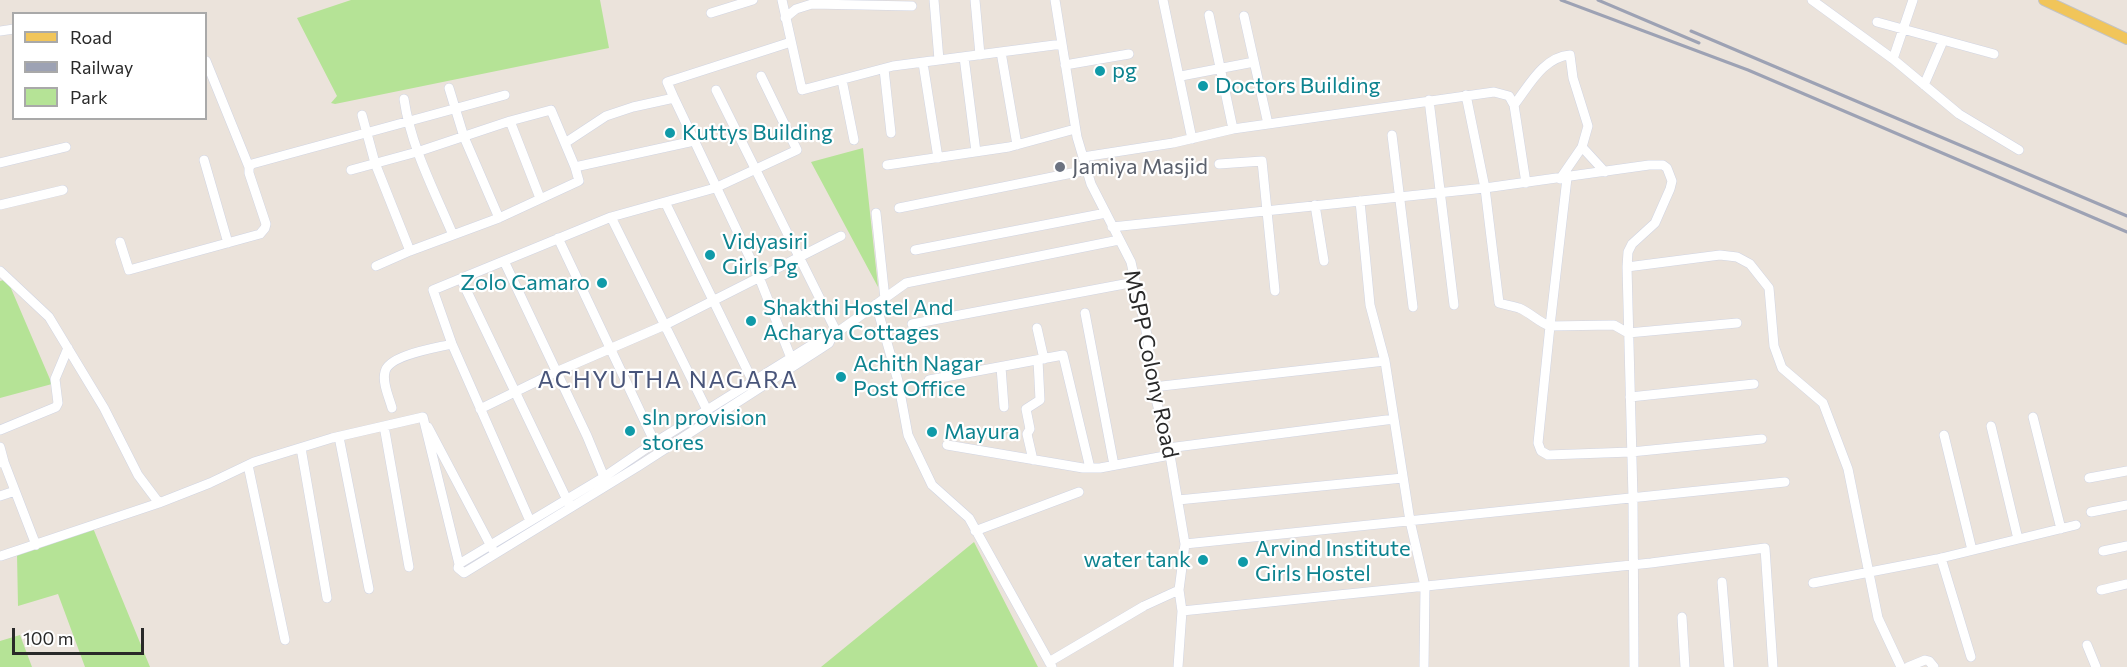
<!DOCTYPE html>
<html>
<head>
<meta charset="utf-8">
<style>
	body { margin:0 }
	#map { position:relative; width:2127px; height:667px; overflow:hidden; background:#ebe3db; font-family:Commissioner,sans-serif }
	canvas { display:block }
	.legend { position:absolute; left:12px; top:12px; width:195px; height:108px; box-sizing:border-box; background:#fff; border:2px solid #a9a9a9; margin:0; padding:8px 10px; list-style:none; font-size:18px; color:#292929 }
	.legend li { display:flex; align-items:center; gap:12px; height:30px }
	.legend b { width:30px; border:2px solid #a9a9a9 }
	.scale { position:absolute; left:12px; top:628px; width:132px; height:27px; box-sizing:border-box; border:3px solid #292929; border-top:0; padding-left:8px; font-size:18px; line-height:21px; white-space:nowrap; color:#292929; -webkit-text-stroke:4px #fff; paint-order:stroke }
</style>
</head>
<body>
<div id="map">
<canvas width="2127" height="667"></canvas>
<ul class="legend">
<li><b style="height:8px;background:#f1c55a"></b>Road</li>
<li><b style="height:8px;background:#9da2b4"></b>Railway</li>
<li><b style="height:16px;background:#b5e396"></b>Park</li>
</ul>
<div class="scale">100 m</div>
</div>
<script>
const context = document.querySelector('canvas').getContext('2d');
context.lineJoin = 'round';
function fill(path, color) { context.fillStyle = color; context.fill(path, 'evenodd'); }
function strokePath(path, color, width, dash) { context.strokeStyle = color; context.lineWidth = width; context.lineCap = dash ? 'butt' : 'round'; context.setLineDash(dash || []); context.stroke(path); }
function label(font, color, halo, rows, align = 'center') {
  context.font = font + ' Commissioner,sans-serif'; context.lineWidth = 4.5; context.setLineDash([]); context.textBaseline = 'middle'; context.strokeStyle = halo; context.fillStyle = color; for (const [text, x, y, turn = 0] of rows) {
    context.save(); context.translate(x, y); context.rotate((+turn || 0) * Math.PI / 180); context.textAlign = isNaN(turn) ? turn : align; if (halo) context.strokeText(text, 0, 0); context.fillText(text, 0, 0); context.restore();
  }
}
fill(new Path2D(`
	M351 0H600L609 48 335 104 331 103 337 96 297 18Z
	M863 148 878 287 811 162Z
	M7 279 52 384 0 398V281Z
	M93 528 150 667H85L58 594 18 606 17 554Z
	M974 542 1038 667H821Z
	M20 635 32 667H0V641Z`), '#b5e396');
const minor = new Path2D(`
	M782 0 802 90 893 66 1062 44
	M934 0 939 60
	M975 0 980 55
	M1055 0 1077 137 1091 184 1131 262 1147 335 1153 387 1170 455 1185 544 1179 590 1182 611 1178 667
	M1163 0 1192 139
	M1812 0 1893 59 1959 114 2019 150
	M711 13 753 0
	M1209 15 1233 129
	M1244 16 1268 124
	M785 18 796 9 812 4 912 6
	M1877 22 1994 54
	M0 31 14 29
	M1001 52 1017 145
	M964 57 976 152
	M1893 59 1913 0
	M206 61 249 167
	M923 63 938 158
	M1065 65 1129 54
	M884 69 891 133
	M1181 76 1254 62
	M842 80 854 140
	M1924 85 1943 41
	M449 88 464 137 499 218
	M716 90 837 333
	M1466 95 1485 188 1499 303C1506 305 1513 306 1519 308 1531 313 1538 322 1550 326L1538 443 1541 451 1548 455 1631 452 1762 439
	M674 98 759 277 791 358
	M404 99C411 147 434 190 453 235
	M1429 100 1454 305
	M1514 105C1529 86 1543 57 1570 55L1573 78 1588 126 1582 147 1605 172
	M362 115 375 163 410 251
	M510 121 540 198
	M1392 135 1413 307
	M565 143 606 116 633 107 674 98 667 82 791 42
	M1083 157 1173 143 1233 129 1494 92 1509 96 1514 105 1526 183
	M204 160 228 243
	M0 163 66 147
	M1219 164 1262 161 1275 291
	M887 165 1009 147 1075 129
	M351 170 417 152 510 121 551 110 575 167
	M1567 178 1550 326 1614 325 1628 333 1737 323
	M1560 179 1582 147
	M1360 201 1370 305 1385 361 1410 521 1425 586 1424 667
	M665 202 755 386
	M0 205 63 190
	M1315 205 1324 261
	M899 208 1087 170
	M876 213 885 299
	M611 217 707 410
	M1112 227 1485 188 1649 165H1663L1667 168 1672 181 1670 189 1655 223 1632 244 1628 252 1627 267
	M558 238 657 447
	M120 242 129 270 260 234 265 228 266 224 249 173V167L252 164 505 95
	M915 250 1106 213
	M504 261 587 436 604 477
	M376 266 410 251 499 218 579 181 575 167 694 141
	M0 271 49 317 104 408 138 475 159 503 210 483 254 462 332 438 423 417
	M461 279 569 504
	M876 304 898 381 908 435 932 485 969 518 1052 667
	M1085 313 1114 465
	M912 324 1135 282
	M1037 328 1044 359
	M1001 367 1004 407
	M929 380 1063 355 1090 468
	M1153 387 1385 361
	M1630 397 1754 384
	M392 408C389 397 382 383 385 372 388 355 436 348 452 344
	M480 409 556 372 665 325 841 236
	M423 417 459 564 458 568 464 573 637 467 820 349 829 343 832 336 906 283 1119 240
	M2033 417 2061 529
	M384 426 409 567
	M1991 426 2018 539
	M428 427 493 550
	M0 430 56 407 58 403 55 379 68 348
	M1944 435 1972 550
	M339 437 369 589
	M947 445 1083 468H1100L1170 455
	M0 447 4 462
	M301 448 327 598
	M1168 448 1394 419
	M1033 460 1027 434 1030 429 1026 409 1040 400 1038 360
	M0 463 4 462 36 545
	M248 465 285 640
	M2089 478 2127 471
	M0 496 15 491
	M1178 500 1403 478
	M2091 512 2127 505
	M530 521 452 344 433 290 611 217 715 188 797 150 761 76
	M975 531 1079 492
	M1185 544 1785 482
	M2103 551 2127 546
	M1 556 159 503
	M1941 558 1971 657
	M459 564 604 477 654 443 826 336H832
	M1722 582 1729 667
	M1813 583 1937 559 2076 525
	M2101 590 2127 584
	M1182 611 1651 563 1765 548 1773 667
	M1682 617 1685 667
	M2087 645 2096 667
	M1049 662 1144 606 1179 590
	M1634 667 1633 498 1627 267 1720 255 1737 257 1750 264 1769 288 1774 346 1782 368 1823 403 1848 469 1878 618 1901 667
	M1908 667 1925 660 1929 661 1934 667`);
const major = new Path2D(`
	M2044 0 2127 39`);
strokePath(minor, '#d0d4e2', 10);
strokePath(major, '#c3c3c3', 12);
strokePath(minor, '#fff', 9);
strokePath(major, '#f1c55a', 10);
strokePath(new Path2D(`
	M1561 0 1748 70 2127 232
	M1598 0 1699 43
	M1691 31 2127 216`), '#9da2b4', 3);
for (const [x, y, r, color] of [
	[1100,71,6,"#0f9aa8"],
	[1203,86,6,"#0f9aa8"],
	[670,133,6,"#0f9aa8"],
	[1060,167,6,"#6b7280"],
	[710,255,6,"#0f9aa8"],
	[602,283,6,"#0f9aa8"],
	[751,321,6,"#0f9aa8"],
	[841,377,6,"#0f9aa8"],
	[630,431,6,"#0f9aa8"],
	[932,432,6,"#0f9aa8"],
	[1203,560,6,"#0f9aa8"],
	[1243,562,6,"#0f9aa8"]
]) { const dot = new Path2D(); dot.arc(x, y, r, 0, 2 * Math.PI); context.fillStyle = color; context.fill(dot); strokePath(dot, '#fff', 2); }
label('22px', '#0d838f', '#fff', [
	["pg",1112,71],
	["Doctors Building",1215,86],
	["Kuttys Building",682,133],
	["Vidyasiri",722,242],
	["Girls Pg",722,267],
	["Zolo Camaro",590,283,"right"],
	["Shakthi Hostel And",763,308],
	["Acharya Cottages",763,333],
	["Achith Nagar",853,364],
	["Post Office",853,389],
	["sln provision",642,418],
	["stores",642,443],
	["Mayura",944,432],
	["Arvind Institute",1255,549],
	["Girls Hostel",1255,574],
	["water tank",1191,560,"right"]
], 'left');
label('22px', '#5b616d', '#fff', [
	["Jamiya Masjid",1072,167]
], 'left');
label('22px', '#292929', '#fff', [
	["MSPP Colony Road",1151,364,78]
]);
context.letterSpacing = '1.5px';
label('24px', '#49557a', '#fff', [
	["ACHYUTHA NAGARA",668,380]
]);
context.letterSpacing = '0px';
</script>
</body>
</html>
